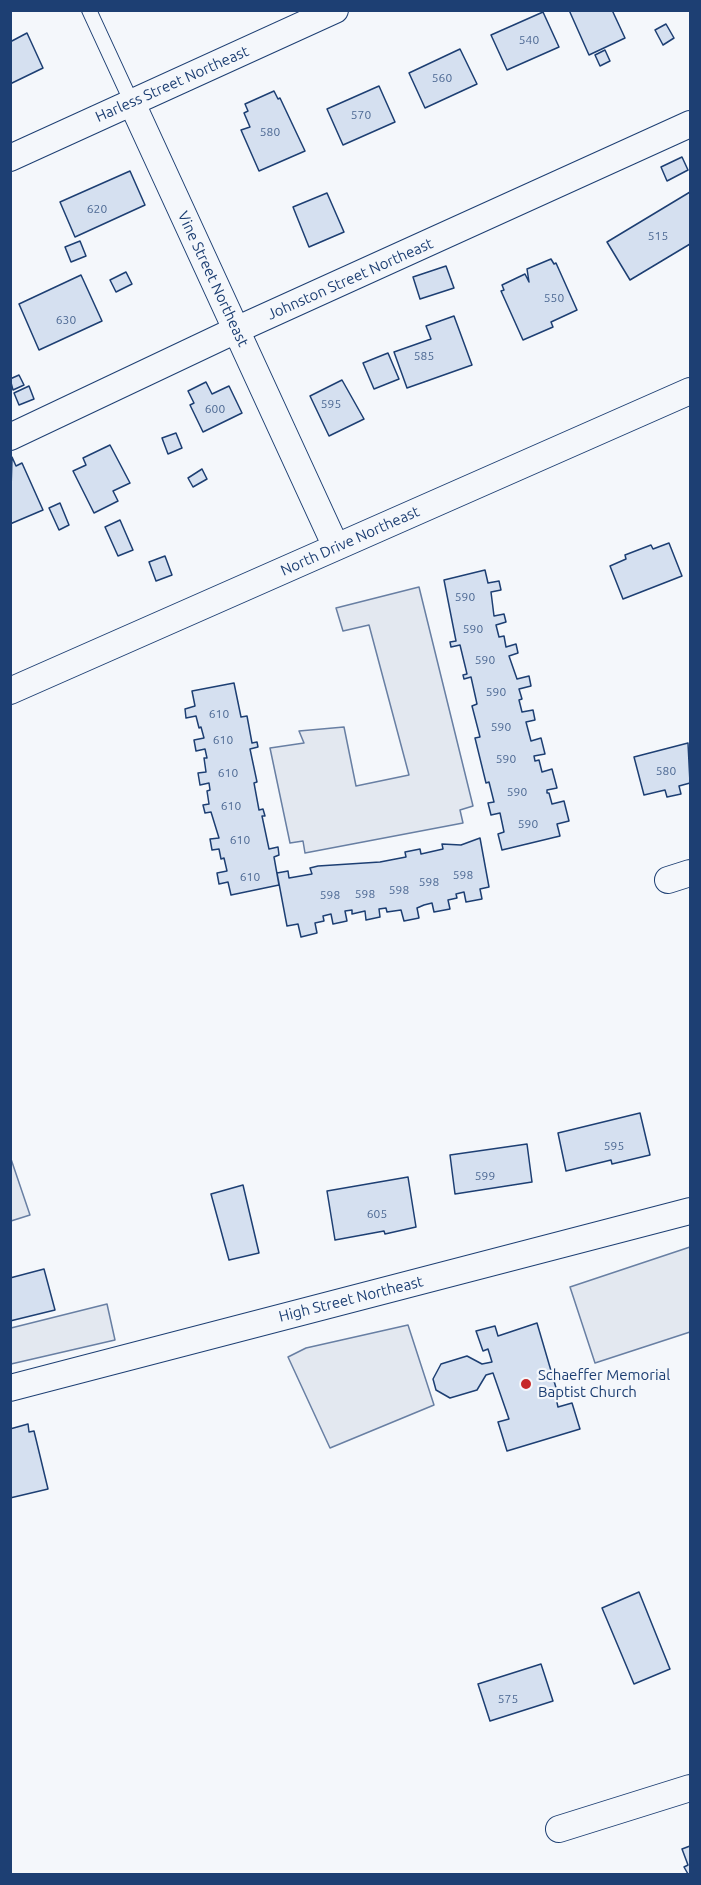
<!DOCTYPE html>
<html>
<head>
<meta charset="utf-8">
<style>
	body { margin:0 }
	#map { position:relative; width:701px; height:1885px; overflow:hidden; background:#f4f7fb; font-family:Ubuntu,sans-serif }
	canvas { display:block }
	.frame { position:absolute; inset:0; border:12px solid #1d3f73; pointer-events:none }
</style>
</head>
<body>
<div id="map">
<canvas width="701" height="1885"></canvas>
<div class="frame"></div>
</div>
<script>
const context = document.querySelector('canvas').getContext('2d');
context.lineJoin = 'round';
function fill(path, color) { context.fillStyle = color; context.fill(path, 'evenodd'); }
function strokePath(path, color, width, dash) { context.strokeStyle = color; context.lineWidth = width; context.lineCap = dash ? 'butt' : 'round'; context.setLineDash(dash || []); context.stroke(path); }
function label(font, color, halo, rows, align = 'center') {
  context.font = font + ' Ubuntu,sans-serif'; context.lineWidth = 4.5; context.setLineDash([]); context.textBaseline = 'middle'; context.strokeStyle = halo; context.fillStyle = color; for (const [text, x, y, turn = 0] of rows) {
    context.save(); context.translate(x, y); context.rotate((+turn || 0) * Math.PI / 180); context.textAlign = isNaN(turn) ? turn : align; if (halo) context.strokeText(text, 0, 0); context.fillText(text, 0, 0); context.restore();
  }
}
const parking = new Path2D(`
	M419 587 473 806 460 810 463 823 305 853 303 841 290 843 270 748 304 743 299 731 344 727 356 786 409 775 369 625 343 631 336 608Z
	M11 1159 30 1215 11 1221 10 1159Z
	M690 1247V1332L595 1363 570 1287Z
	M107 1304 115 1340 11 1364V1328Z
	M408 1325 434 1405 330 1448 288 1357 306 1348Z`);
fill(parking, '#e3e8f0');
strokePath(parking, '#687fa3', 1.5);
const building = new Path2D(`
	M569 10H612L625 38 589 55Z
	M543 12 559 47 507 70 491 35Z
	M666 24 674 38 663 45 655 30Z
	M27 33 43 68 10 84V42Z
	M460 49 477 84 425 108 409 73Z
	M605 50 610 61 600 66 595 55Z
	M379 86 395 122 343 145 327 109Z
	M274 91 278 99 280 98 305 151 259 171 241 130 250 127 244 113 248 111 245 104Z
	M682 157 688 170 667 181 661 167Z
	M130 171 145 205 75 237 60 202Z
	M690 192V244L630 280 607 242Z
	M327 193 344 232 309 247 293 207Z
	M80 241 86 256 71 262 65 247Z
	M551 259 554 264 556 263 577 310 551 322 553 327 523 340 501 291 504 290 502 285 525 274 529 282 527 269Z
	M446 266 454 288 420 299 413 277Z
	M126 272 132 284 116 292 110 280Z
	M81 275 102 321 39 350 19 304Z
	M454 316 472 365 407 388 394 352 431 339 426 326Z
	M388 353 399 379 374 389 363 363Z
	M19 375 24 385 13 390 10 379Z
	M342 380 364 419 329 436 310 396Z
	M206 382 212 394 229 386 242 413 203 432 190 405 194 403 188 391Z
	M29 386 34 399 19 405 14 393Z
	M176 433 182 448 168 454 162 438Z
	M110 445 130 483 113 491 118 501 94 513 73 471 86 465 83 458Z
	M12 457 16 466 22 463 43 510 10 524Z
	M202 469 207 479 193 487 188 478Z
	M60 503 69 525 59 530 49 508Z
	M120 520 133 550 118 556 105 527Z
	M669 543 682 576 623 599 610 566 626 559 625 555 651 545 653 549Z
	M165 556 172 575 156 581 149 562Z
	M485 570 488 583 499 581 501 590 491 592 494 616 504 614 506 622 496 625 499 637 504 636 506 647 516 644 518 653 509 656 517 679 529 676 531 686 519 689 522 699 519 700 522 712 533 710 535 720 526 722 531 741 541 738 545 754 534 756 535 761 539 760 542 772 552 769 557 788 547 790V793H549L552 804 564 801 569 821 557 824 560 836 502 850 498 834 504 832 500 813 491 815 488 803 494 802 489 782 486 783 475 738 480 737 472 706 477 704 471 677 464 679 463 675 467 674 460 645 451 647 450 642 456 641 444 580Z
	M234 683 241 717 247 716 252 743 257 742 258 747 250 749 257 782 254 783 259 810 263 809 265 816H262L269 849 278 847 279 855 274 857 279 885 231 895 228 882 219 884 217 873 227 871 224 858 221 859 219 849 212 850 210 839 219 838 211 812 205 813 203 805 209 804 207 791 210 790 209 783 200 785 198 773 206 772 204 758H207L205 749 196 751 194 740 204 738 201 727 199 728 196 716 186 718 185 709 195 706 192 691Z
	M688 743 690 783 679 786 681 794 667 797 665 790 644 795 634 757Z
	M480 838 489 887 480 889 482 899 466 902 464 892 456 894 457 898 448 900 450 909 434 912 432 903 424 905 417 908 419 918 404 921 401 910 387 912 386 908 379 909 380 917 366 920 365 911 352 914V910L345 911 347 921 333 924 331 914 323 916 324 921 315 923 317 933 301 937 298 924 287 926 277 873 288 871 289 878 312 874 310 868 318 866 380 862 406 857 405 852 420 849 421 854 443 849 442 844 461 845Z
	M640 1113 650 1155 612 1164 611 1160 566 1171 558 1133Z
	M527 1144 532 1182 455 1194 450 1155Z
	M408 1177 416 1227 385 1234 384 1231 335 1240 327 1191Z
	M243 1185 259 1253 229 1260 211 1194Z
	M44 1269 55 1310 10 1321V1278Z
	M537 1323 559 1398H556L558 1407 572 1403 580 1429 507 1451 498 1422 509 1419 493 1373 486 1375 477 1390 450 1398 436 1390 433 1379 441 1364 467 1356 482 1364 492 1362 488 1349 483 1351 476 1331 495 1326 498 1336Z
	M28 1424 29 1432 34 1431 48 1489 10 1498V1429Z
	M639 1592 670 1669 634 1684 602 1608Z
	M541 1664 553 1701 490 1721 478 1684Z
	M690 1846V1874H688L684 1867 688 1865 682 1849Z`);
fill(building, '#d5e0f0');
strokePath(building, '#1d3f73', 1.5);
const service = new Path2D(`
	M89 10 131 101`);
const minor = new Path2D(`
	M131 101 336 547
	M10 158 335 10
	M10 437 236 330 690 124
	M10 691 690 391
	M668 880 690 873
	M10 1388 690 1211
	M559 1829 690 1788`);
strokePath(service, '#1d3f73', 16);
strokePath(minor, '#1d3f73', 28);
strokePath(service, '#f4f7fb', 14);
strokePath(minor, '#f4f7fb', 26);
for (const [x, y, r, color] of [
	[526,1384,6,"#c62828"]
]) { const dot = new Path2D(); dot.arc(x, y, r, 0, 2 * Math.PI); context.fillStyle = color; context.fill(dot); strokePath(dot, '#f4f7fb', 2); }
label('12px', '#4b6792', null, [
	["540",529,40],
	["560",442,78],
	["570",361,115],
	["580",270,132],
	["620",97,209],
	["515",658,236],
	["550",554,298],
	["630",66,320],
	["585",424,356],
	["595",331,404],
	["600",215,409],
	["590",465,597],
	["590",473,629],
	["590",485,660],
	["590",496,692],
	["610",219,714],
	["590",501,727],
	["610",223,740],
	["590",506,759],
	["580",666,771],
	["610",228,773],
	["590",517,792],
	["610",231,806],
	["590",528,824],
	["610",240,840],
	["598",463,875],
	["610",250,877],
	["598",429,882],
	["598",399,890],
	["598",365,894],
	["598",330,895],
	["595",614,1146],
	["599",485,1176],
	["605",377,1214],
	["575",508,1699]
]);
label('15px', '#1d3f73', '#f4f7fb', [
	["Harless Street Northeast",172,84,-24],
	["Vine Street Northeast",213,279,65],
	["Johnston Street Northeast",350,279,-24],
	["North Drive Northeast",350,541,-24],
	["High Street Northeast",351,1299,-14]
]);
label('15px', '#1d3f73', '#f4f7fb', [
	["Schaeffer Memorial",538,1375],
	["Baptist Church",538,1392]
], 'left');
</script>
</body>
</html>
